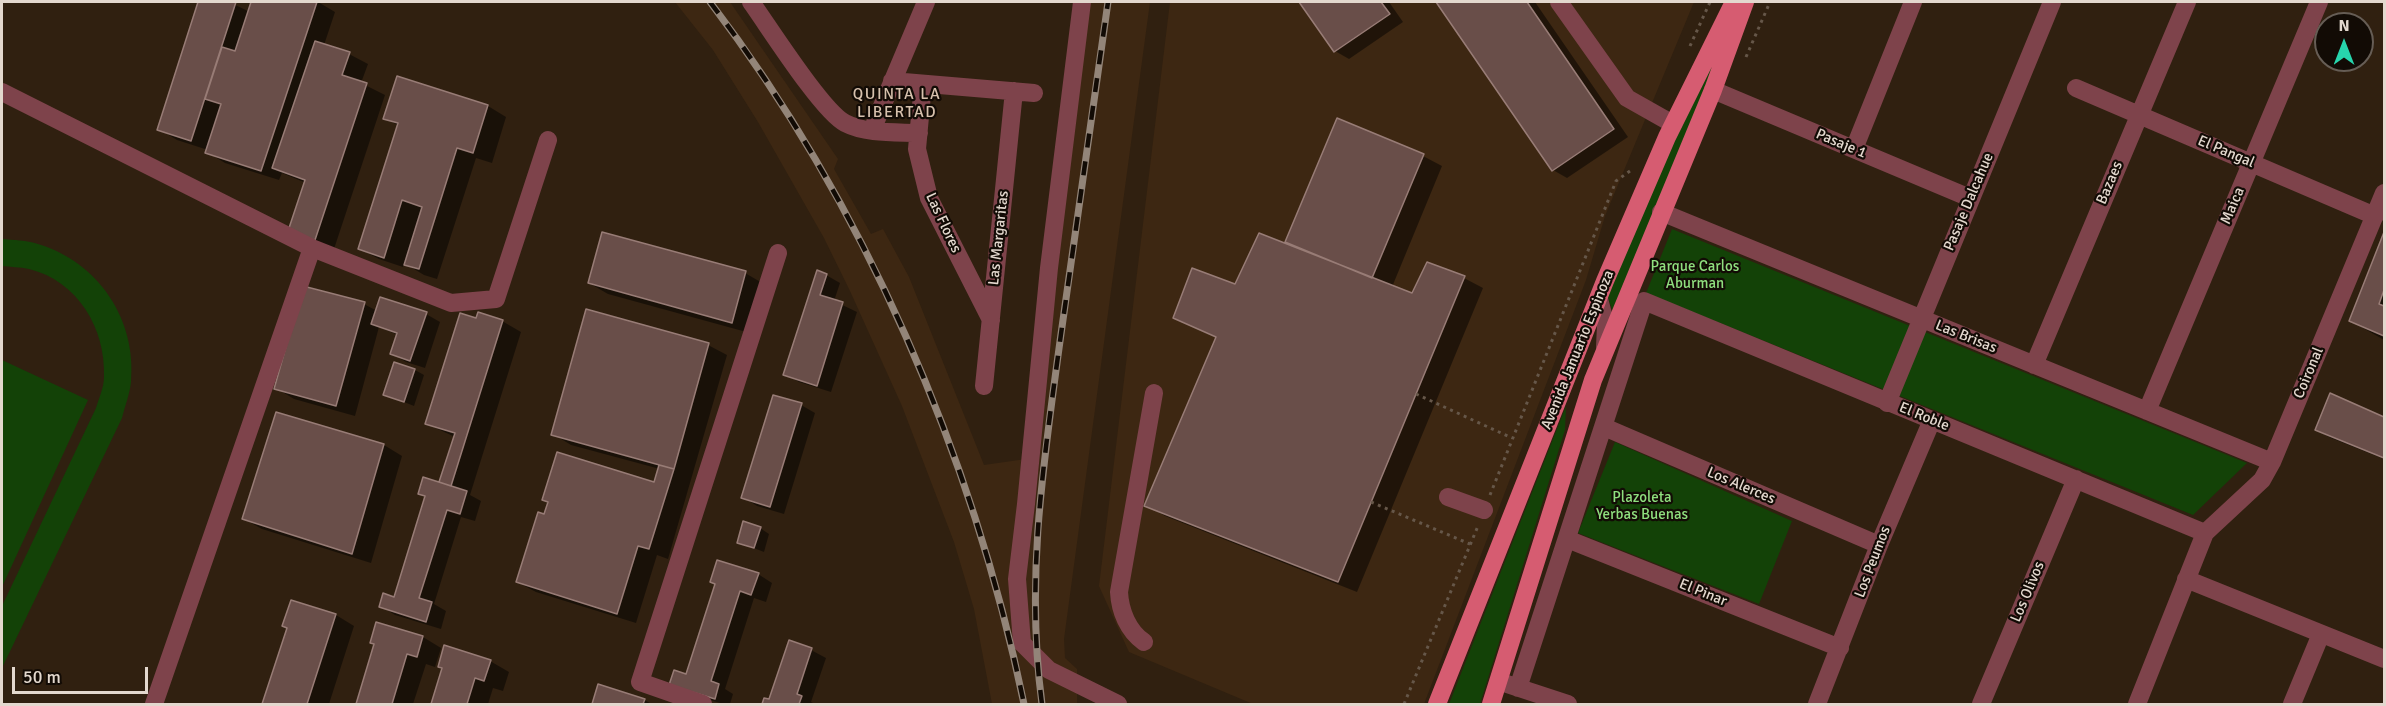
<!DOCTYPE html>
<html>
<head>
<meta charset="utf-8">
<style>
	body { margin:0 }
	#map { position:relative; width:2386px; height:706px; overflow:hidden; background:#302010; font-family:Signika,sans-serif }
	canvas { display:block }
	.frame { position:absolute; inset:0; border:3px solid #e3d8ce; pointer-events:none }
	.north { position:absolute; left:2314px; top:12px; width:60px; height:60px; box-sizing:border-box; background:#120b05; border:2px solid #665d55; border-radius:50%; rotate:0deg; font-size:16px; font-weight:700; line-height:24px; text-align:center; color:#e3d8ce }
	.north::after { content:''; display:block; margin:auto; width:21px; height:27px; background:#27d5ad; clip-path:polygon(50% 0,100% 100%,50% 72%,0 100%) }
	.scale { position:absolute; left:12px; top:667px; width:136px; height:27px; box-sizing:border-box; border:3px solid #e3d8ce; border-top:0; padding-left:8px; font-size:18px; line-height:21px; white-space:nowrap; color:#e3d8ce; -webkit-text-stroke:4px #120b05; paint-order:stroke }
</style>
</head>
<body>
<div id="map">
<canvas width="2386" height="706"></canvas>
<div class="frame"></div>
<div class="north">N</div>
<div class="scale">50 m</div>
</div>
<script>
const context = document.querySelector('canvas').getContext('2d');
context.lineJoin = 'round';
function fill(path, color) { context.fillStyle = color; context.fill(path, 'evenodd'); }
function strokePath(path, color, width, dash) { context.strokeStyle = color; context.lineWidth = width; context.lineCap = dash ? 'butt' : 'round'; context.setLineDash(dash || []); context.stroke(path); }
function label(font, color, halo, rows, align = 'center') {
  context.font = font + ' Signika,sans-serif'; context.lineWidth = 4.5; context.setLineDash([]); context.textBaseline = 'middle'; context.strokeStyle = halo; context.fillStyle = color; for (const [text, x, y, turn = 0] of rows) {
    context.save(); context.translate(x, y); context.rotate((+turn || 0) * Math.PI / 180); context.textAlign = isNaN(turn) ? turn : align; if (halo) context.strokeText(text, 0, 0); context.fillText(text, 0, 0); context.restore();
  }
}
fill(new Path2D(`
	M675 2H730L838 159 834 169 871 234 883 229 909 277 984 465 1033 458 1087 2H1150L1064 639 1065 658 1077 669V704H992L974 609 954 542 902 406 850 291 824 238 758 122 713 50Z
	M1170 2H1694L1605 216 1586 280 1424 704H1253L1129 652 1099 586Z`), '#3d2712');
fill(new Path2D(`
	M1722 41 1706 89 1613 312 1607 295 1662 163Z
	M1672 229 2247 463 2193 515 1646 293Z
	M2 239C13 240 27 240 38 244 98 262 137 319 131 382 130 393 125 406 122 418L2 668V606L96 408C99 398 104 387 104 377 106 329 78 281 29 269 20 267 10 267 2 266Z
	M2 360 88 400 2 587Z
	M1566 406 1565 430 1480 704H1449Z
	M1615 442 1792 521 1759 604 1578 533Z`), '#134207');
fill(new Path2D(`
	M200 2H229L250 12 253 2H318L335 12 324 45 349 54 368 64 361 83 385 95 333 252 307 244 306 183 282 173 279 180 225 163 207 152 208 150 177 140 159 129Z
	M1301 2H1389L1403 22 1349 59 1335 51Z
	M1438 2H1535L1628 137 1567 178 1553 170Z
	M488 106 506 117 492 163 476 158 437 279 424 275 404 263 403 267 379 259 360 249 399 126 385 118Z
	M1338 120 1423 156 1442 166 1392 287 1413 295 1464 278 1483 288 1357 592 1165 516 1146 505 1217 338 1175 318 1236 286 1286 244Z
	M2384 236V340L2351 321Z
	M745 273 764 284 750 333 608 294 589 283Z
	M826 275 840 283 834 301 857 312 831 392 799 382 785 374Z
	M364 304 377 311 426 314 440 322 425 368 406 362 391 353 398 335 379 327 355 416 294 399 276 388Z
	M502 321 521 332 470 495 481 501 475 521 461 517 434 604 446 611 441 629 395 615 381 606 395 599 440 484 455 437 427 424Z
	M708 345 727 355 668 559 657 555 636 623 536 592 517 582 545 516 655 484 660 469 571 445 553 434Z
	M415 370 424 375 414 406 384 394Z
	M2331 395 2384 419V459L2331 438 2316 430Z
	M801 405 815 413 784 514 757 506 743 497Z
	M384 445 402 456 371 563 262 529 244 519Z
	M760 528 769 534 764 552 738 542Z
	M758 574 772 583 766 602 754 598 725 689 733 694 730 704H723L685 692 717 584Z
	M292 601 336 615 354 626 329 704H264L288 628Z
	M377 623 423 637 441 648 435 667 426 664 413 704H357L376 645Z
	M790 642 811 650 826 658 811 702 815 704H763L765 700 770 701Z
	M490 661 509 672 503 691 493 688 488 704H433L444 669Z
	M599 686 644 700 652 704H593Z`), '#0007');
const building = new Path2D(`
	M198 2H236L191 141 157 130Z
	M251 2H317L261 171 205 153 221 104 205 99 222 47 235 51Z
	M1299 2H1381L1390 14 1334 52Z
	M1436 2H1527L1614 129 1552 171Z
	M315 41 350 52 342 75 367 83 314 243 287 234 305 180 272 168Z
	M397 76 488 105 473 153 457 148 419 269 404 265 422 207 402 200 384 258 358 249 398 123 383 119Z
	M1337 118 1424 154 1372 278 1285 242Z
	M602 232 746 271 732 323 588 283Z
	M2384 232V290L2379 304 2384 306V336L2349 321Z
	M1259 233 1412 293 1427 262 1465 276 1338 582 1144 506 1216 337 1173 318 1192 268 1235 284Z
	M817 270 827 274 820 295 843 302 817 386 783 375Z
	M303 286 365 302 336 406 274 389Z
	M380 297 427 312 410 361 390 354 397 333 371 324Z
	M586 309 709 343 674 469 551 435Z
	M478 312 503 320 451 486 439 482 455 433 425 424 460 313 476 318Z
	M394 362 415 369 404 402 383 395Z
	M2330 393 2384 417V458L2315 430Z
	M773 395 802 403 770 507 741 498Z
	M276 412 384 444 352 554 242 519Z
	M557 452 654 482 659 465 674 469 649 549 638 546 617 614 516 582 538 512 544 514 548 502 542 500Z
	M423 477 467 491 460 514 447 510 419 598 432 602 426 622 379 607 383 593 394 597 425 496 418 494Z
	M743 521 761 527 754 548 737 543Z
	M717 560 759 573 751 595 740 591 711 681 719 684 715 699 669 685 674 670 686 674 715 584 710 582Z
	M291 600 336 614 307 704H262L287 628 282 626Z
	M376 622 423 636 417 657 407 654 392 704H356L374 644 370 643Z
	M789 640 812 648 797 694 802 696 799 704H762L764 698 769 699Z
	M444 645 491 660 484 681 475 678 467 704H431L442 668 438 667Z
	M598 684 645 699 643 704H592Z`);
fill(building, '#694e49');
strokePath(building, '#987c76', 1.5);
strokePath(new Path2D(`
	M1690 46 1710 2
	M1746 57 1770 2
	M1416 394 1512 438
	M1490 495 1616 181 1630 171
	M1371 502 1470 544
	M1404 704 1478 526`), '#665749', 3, [3, 4.5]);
strokePath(new Path2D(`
	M751 2C769 27 822 111 845 123 866 134 895 132 919 133
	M1082 2 1049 268 1026 504 1017 579 1022 643 1049 670 1118 704
	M1559 2 1627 98 1673 124
	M892 81 1034 93
	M923 84 917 149 929 198 991 320
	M2076 88 2375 216
	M1713 90 1970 198
	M2 92 312 248 154 704
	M872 130 926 2
	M1854 149 1913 2
	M1661 212 2272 462
	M312 248 451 303 496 299 548 140
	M1599 299 1606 325 1605 347
	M2034 365 2187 2
	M984 386 1014 91
	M1887 403 2052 2
	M2147 411 2319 2
	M1604 427 1879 545
	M1448 497 1484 510
	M1567 539 1840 648
	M2186 579 2384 659
	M1144 642C1128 631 1120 611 1119 592L1154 393
	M1507 684 1568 704
	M1518 688 1644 301 2205 533
	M703 704 640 682 778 253
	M1817 704 1879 545 1932 420
	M1981 704 2076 479
	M2137 704 2205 533 2262 480 2272 462 2384 193
	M2292 704 2321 634`), '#7e434b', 18);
strokePath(new Path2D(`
	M1437 704 1605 281 1667 137 1734 2
	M1491 704 1593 380 1713 90 1745 2`), '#d65c71', 18);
const rail = new Path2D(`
	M710 2C864 204 973 456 1024 704
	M1042 704C1025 578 1044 459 1061 334 1077 223 1092 112 1108 2`);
strokePath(rail, '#938579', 7);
strokePath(rail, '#120b05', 4.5, [14]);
label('15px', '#e3d8ce', '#120b05', [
	["Pasaje 1",1841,144,23],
	["El Pangal",2226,152,23],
	["Bazaes",2110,183,-67],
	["Pasaje Dalcahue",1969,202,-67],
	["Maica",2233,206,-67],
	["Las Flores",943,223,65],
	["Las Margaritas",999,238,-84],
	["Las Brisas",1966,337,22],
	["Avenida Januario Espinoza",1578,350,-68],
	["Coironal",2309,373,-67],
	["El Roble",1924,417,22],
	["Los Alerces",1741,486,23],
	["Los Peumos",1873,562,-69],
	["Los Olivos",2028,592,-67],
	["El Pinar",1703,593,22]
]);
label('15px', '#8fdf7e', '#120b05', [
	["Parque Carlos",1695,267],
	["Aburman",1695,284],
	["Plazoleta",1642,498],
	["Yerbas Buenas",1642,515]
]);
context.letterSpacing = '1.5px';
label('16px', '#d7c1ad', '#120b05', [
	["QUINTA LA",897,95],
	["LIBERTAD",897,113]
]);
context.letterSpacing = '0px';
</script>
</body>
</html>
